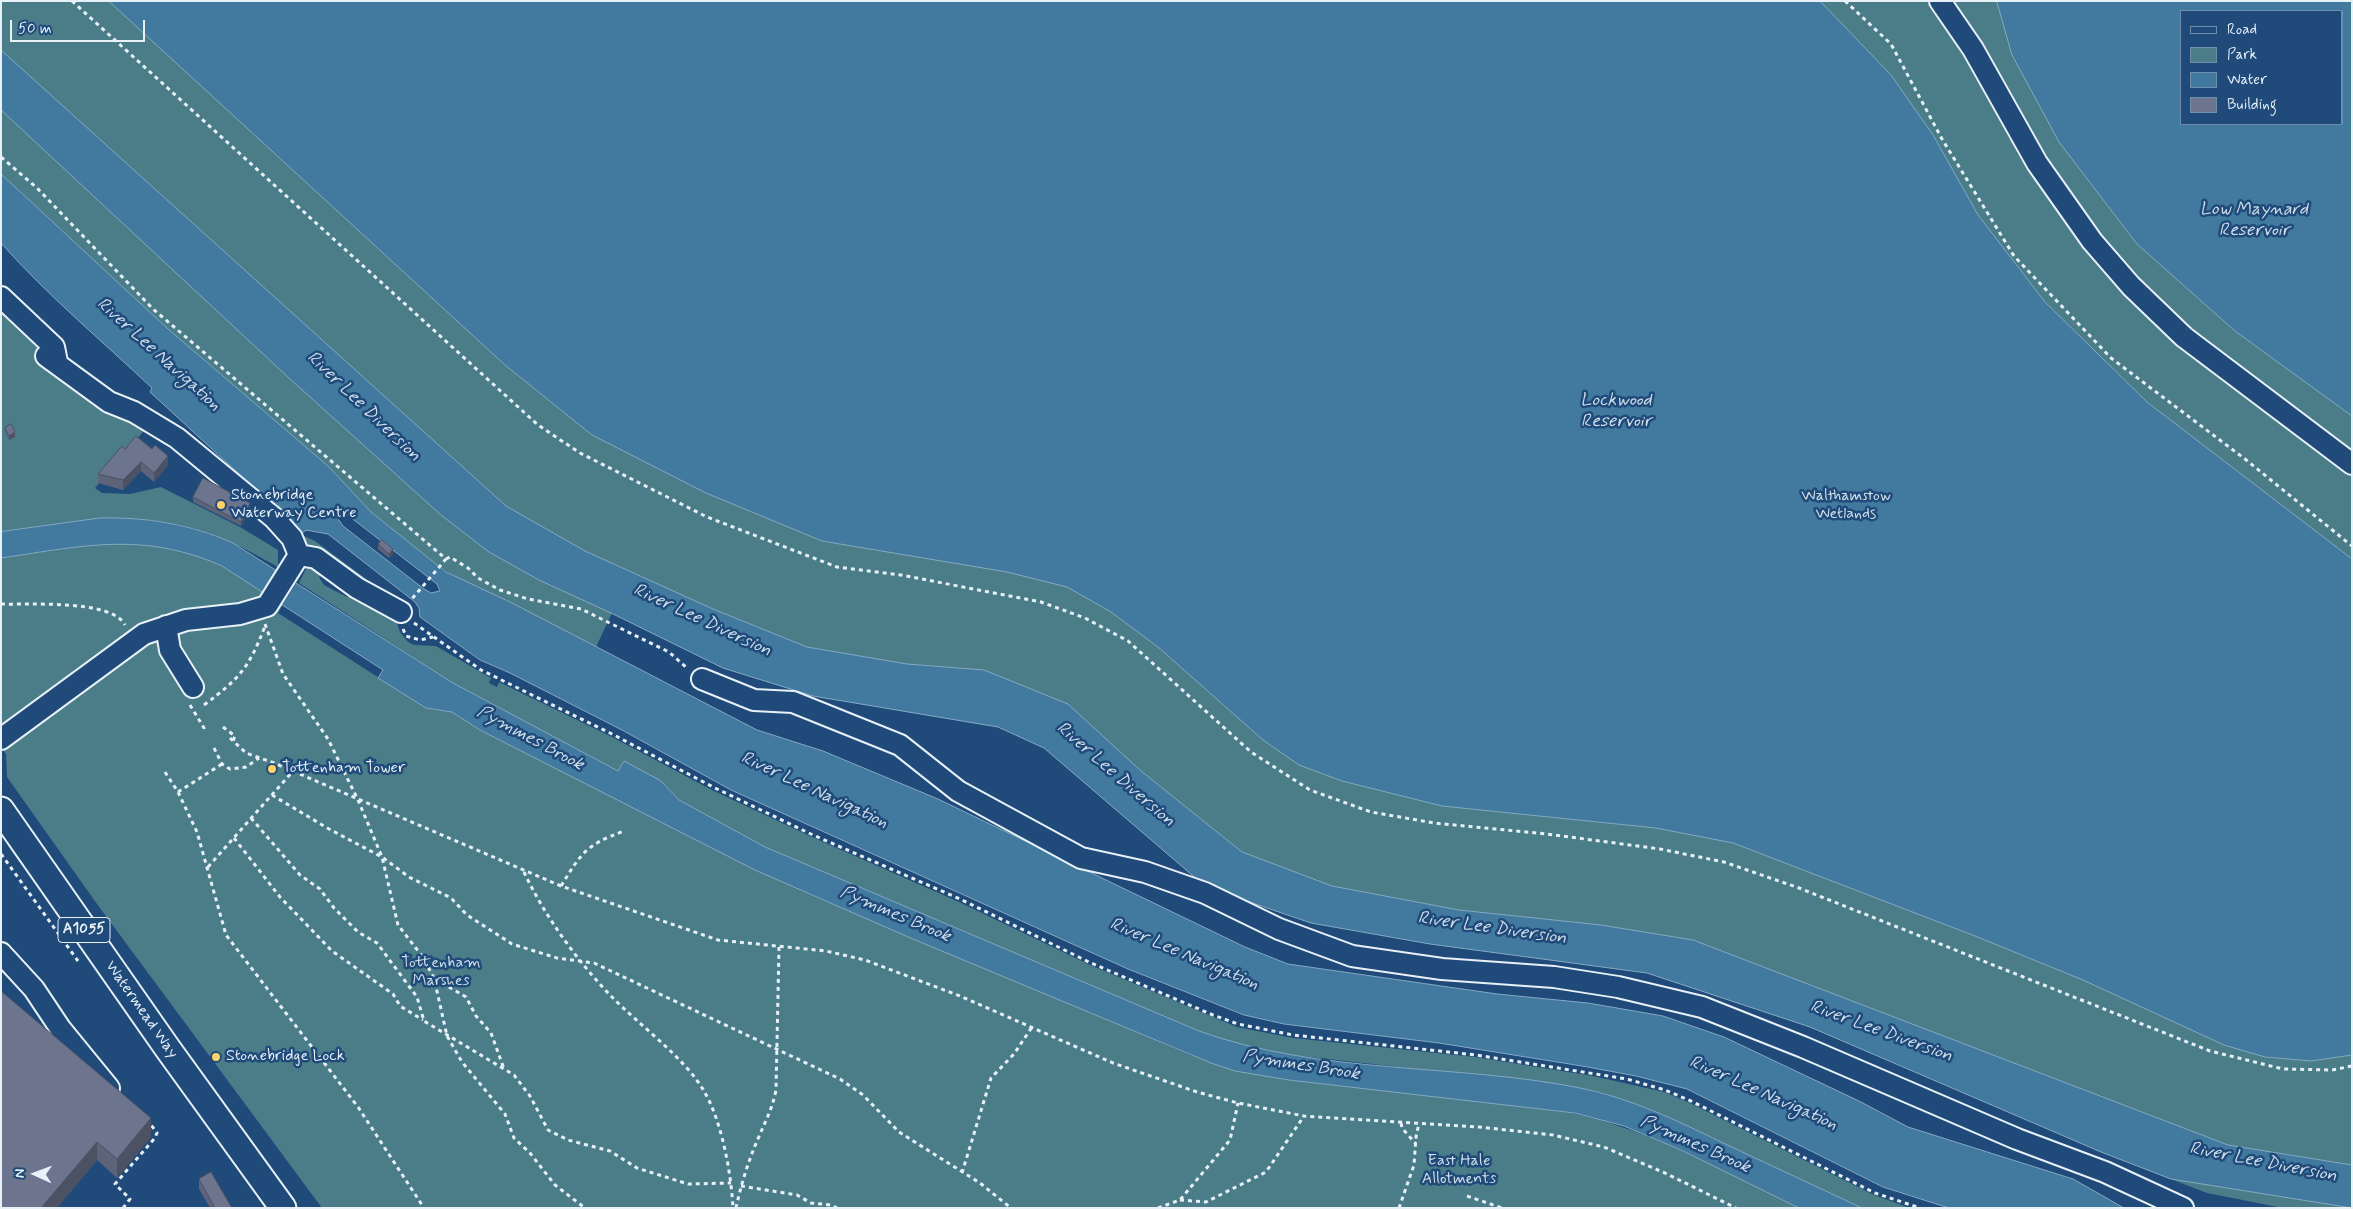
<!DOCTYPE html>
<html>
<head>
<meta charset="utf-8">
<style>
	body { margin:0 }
	#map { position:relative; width:2353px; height:1209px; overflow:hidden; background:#1f4a7a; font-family:Mynerve,sans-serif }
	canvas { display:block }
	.frame { position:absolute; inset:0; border:2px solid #e8f1f8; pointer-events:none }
	.legend { position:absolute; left:2180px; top:10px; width:162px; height:115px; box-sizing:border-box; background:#1f4a7a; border:1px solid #6f8dac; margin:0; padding:6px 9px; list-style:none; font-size:15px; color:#e8f1f8 }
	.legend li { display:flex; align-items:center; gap:10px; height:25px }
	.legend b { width:25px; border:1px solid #6f8dac }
	.north { position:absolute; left:10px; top:1149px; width:50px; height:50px; -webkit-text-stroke:4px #1f4a7a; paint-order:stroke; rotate:272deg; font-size:14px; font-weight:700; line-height:20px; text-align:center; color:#e8f1f8 }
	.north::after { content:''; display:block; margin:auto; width:18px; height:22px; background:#e8f1f8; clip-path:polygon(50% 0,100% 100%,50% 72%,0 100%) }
	.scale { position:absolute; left:10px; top:20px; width:135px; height:22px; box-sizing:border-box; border:2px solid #e8f1f8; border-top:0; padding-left:6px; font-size:15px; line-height:18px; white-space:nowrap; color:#e8f1f8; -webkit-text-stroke:4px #1f4a7a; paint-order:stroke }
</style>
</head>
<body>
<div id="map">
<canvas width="2353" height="1209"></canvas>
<div class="frame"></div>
<ul class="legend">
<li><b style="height:6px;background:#1f4a7a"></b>Road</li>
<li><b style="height:14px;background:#4b7d88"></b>Park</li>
<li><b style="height:14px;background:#42799e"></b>Water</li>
<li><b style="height:14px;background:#6c748e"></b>Building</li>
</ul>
<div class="north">N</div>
<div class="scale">50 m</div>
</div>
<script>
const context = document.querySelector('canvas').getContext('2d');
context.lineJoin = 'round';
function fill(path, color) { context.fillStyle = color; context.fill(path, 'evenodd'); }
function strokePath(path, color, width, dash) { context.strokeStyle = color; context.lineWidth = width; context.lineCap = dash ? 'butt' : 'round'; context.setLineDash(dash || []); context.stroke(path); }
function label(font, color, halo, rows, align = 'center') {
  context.font = font + ' Mynerve,sans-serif'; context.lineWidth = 5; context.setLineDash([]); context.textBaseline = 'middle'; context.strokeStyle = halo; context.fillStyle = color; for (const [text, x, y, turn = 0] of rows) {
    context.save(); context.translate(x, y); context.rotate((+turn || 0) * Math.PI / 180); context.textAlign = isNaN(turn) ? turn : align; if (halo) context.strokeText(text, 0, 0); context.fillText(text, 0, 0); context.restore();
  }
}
fill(new Path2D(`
	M1 1H2352V1208H2283L2207 1193 2101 1152 1810 1027 1647 973 1430 944 1311 923 1206 887 1044 748 998 727 813 696 723 668 612 613 596 647 510 602 455 577 434 563 371 512 328 466 168 329 1 174ZM2182 11H2342V124H2182Z
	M1 306 50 352 39 363 66 385 148 426 95 488 102 493 130 494 161 487 240 527 278 550V567C258 556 238 544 216 536 143 507 76 522 1 532Z
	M304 536 315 541 393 599 304 547 302 538Z
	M102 543C142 543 184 547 221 565 243 576 263 592 283 604L278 613 426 708 452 712 480 730 807 893 1190 1055 1235 1070 1289 1080 1555 1110C1642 1124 1720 1170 1799 1208H322L97 904 7 777 6 754 3 750 8 745 1 735V558Z
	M312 564 321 574 319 577 324 585 347 597 352 594 396 620 400 632 408 642 414 645 436 646 491 678 489 683 497 687 499 682 610 736 714 791 812 837 959 902 1090 965 1237 1027 1293 1038 1475 1057 1593 1076 1664 1092 1690 1103 1874 1195 1910 1208H1862L1656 1112 1604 1093 1559 1085 1292 1055 1242 1045 1199 1031 765 847 679 800 661 781 623 762 618 771 453 683 299 583 308 565Z`), '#4b7d88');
const water = new Path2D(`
	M109 1H1820L1891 75 1933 135 1978 215 2045 302 2147 402 2352 559V1055L2311 1061 2265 1057 2224 1045 2083 980 1975 936 1733 843 1656 828 1442 806 1342 781 1299 765 1263 740 1158 647 1111 612 1067 587 1007 572 822 541 706 493 592 435 505 365Z
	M1997 1H2352V416L2235 331 2137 244 2059 142 2012 55ZM2342 11V124H2182V11Z
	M1 50 506 506 585 551 713 609 807 647 907 664 984 670 1068 704 1141 771 1242 852 1332 886 1459 910 1601 925 1693 940 2228 1145 2352 1165V1208L2171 1179 2101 1152 1810 1027 1647 973 1430 944 1311 923 1206 887 1044 748 998 727 813 696 723 668 611 613 539 580 489 552 441 515 290 379 1 110Z
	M1 174 168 329 328 466 371 512 446 572 510 602 757 730 823 751 938 799 1245 947 1288 964 1497 994 1588 1003 1663 1016 1724 1037 1861 1102 1908 1127 2073 1179 2124 1208H1949L1883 1187 1687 1089 1636 1076 1582 1066 1439 1043 1284 1024 1244 1015 1128 969 731 790 622 730 510 673 480 660 420 617 419 608 415 602 328 534 306 530 301 534 276 512 280 507 264 497 150 392 152 388C101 340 48 296 1 243ZM341 510 437 584 440 591 431 593 424 589 343 526 334 513 336 511Z
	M100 518C147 517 190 524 233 543L453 683 618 771 624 761 661 781 679 800 765 847 1199 1031C1321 1075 1455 1063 1580 1088 1630 1098 1676 1120 1721 1142 1768 1164 1815 1186 1862 1208H1799L1681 1150 1624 1126 1575 1113 1289 1080 1235 1071 1211 1063 913 939 755 870 480 730 452 712 426 708 378 678 383 670 222 566C143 531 83 546 1 558V532Z`);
fill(water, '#42799e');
strokePath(water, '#84a9c2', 1);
fill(new Path2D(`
	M278 567 298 580 283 604 263 592Z`), '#1f4a7a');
const minor = new Path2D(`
	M1940 1 1973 49 2037 163 2092 241 2131 286 2184 337 2352 464
	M1 297 54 347 57 362
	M299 555 316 558 357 588 401 612
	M166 626 170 650 193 687
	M702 679 754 700 793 702 900 745 958 791 1081 858 1145 872 1205 893 1279 929 1352 956 1442 969 1554 977 1618 987 1702 1007 1803 1047 2017 1139 2105 1172 2183 1208
	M1 739 144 634 186 620 240 614 267 606 299 555 292 538 274 518 177 438 134 412 109 402 46 356
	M1 953 34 989 60 1028 109 1088`);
const major = new Path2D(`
	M1 810 168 1049 283 1208`);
strokePath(minor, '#e8f1f8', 24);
strokePath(major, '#e8f1f8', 29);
strokePath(new Path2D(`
	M72 1 538 425 580 453 707 517 837 567 901 575 1041 602 1085 618 1128 641 1251 752 1310 790 1371 812 1434 823 1547 834 1660 849 1724 862 1799 888 2210 1051 2283 1069 2332 1070 2352 1066
	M1845 1 1891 44 1942 139 2014 256 2111 358 2245 459 2352 546
	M1 157 37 188 153 309 446 559 411 600
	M446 559 450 557 468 568 478 578 500 590 528 599 581 609 669 652 687 668
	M1 604C28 605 112 599 125 625
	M414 623 481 670 612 734 715 788 813 835 960 899 1091 963 1213 1015 1238 1024 1293 1035 1476 1055 1627 1079 1665 1090 1691 1101 1875 1193 1920 1208
	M265 624 283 674 328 739 358 800 382 857 398 925 422 956 434 978 447 1036 462 1062 505 1114 514 1138 530 1153 555 1185 585 1208
	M403 629 406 636 420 640 433 637
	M190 705 204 728 205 733
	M204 705C240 678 249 668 265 626
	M223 727 235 736 233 741
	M230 738 246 753 274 763 561 886 718 940 826 951 865 960 960 996 1113 1063 1197 1092 1238 1103 1304 1116 1479 1127 1553 1135 1604 1147 1665 1173 1736 1208
	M214 748 222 764 230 769 246 767 259 758
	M165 772 178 792 197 832 226 935 358 1107 424 1208
	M178 792 222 764
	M272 795 329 829 382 857 409 877 451 898 467 915 512 944 557 958 594 963 840 1079 863 1095 899 1132 980 1183 1011 1208
	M251 818 300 875 320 889 334 908 358 932 377 943 417 997 424 1021 514 1075 530 1096 548 1130 568 1140 610 1151 637 1168 688 1184 731 1183
	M234 838 280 897 332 951 393 994 400 1006 423 1020
	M1 854 78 961
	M208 867 293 771
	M524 872C544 915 578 962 611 996 638 1024 685 1058 704 1091 722 1122 731 1172 733 1208
	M561 886C582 852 586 845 624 831
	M435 979 466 997 476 1016 491 1033 504 1069
	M1401 1123 1402 1128 1416 1144
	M962 1173 991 1078 1014 1054 1032 1027
	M741 1186 797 1195 811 1203 831 1205 837 1208
	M1467 1196 1502 1208
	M1180 1200 1206 1202 1266 1172 1304 1116
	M123 1208 130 1199 115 1184 154 1139 157 1133 149 1122
	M736 1208C741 1185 748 1162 757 1141 765 1122 772 1110 776 1090L779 947
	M1158 1208 1180 1200 1230 1140 1238 1103
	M1399 1208 1414 1165 1416 1137 1419 1123`), '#e8f1f8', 3, [4, 4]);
strokePath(minor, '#1f4a7a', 20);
strokePath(major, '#1f4a7a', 25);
fill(new Path2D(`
	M5 428 15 437 9 440 5 432Z
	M125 449 168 465 154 482 141 471 123 490 98 483V474Z
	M193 497 250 508 241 526 193 502Z
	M378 544 393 554 389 558 378 549Z
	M1 991 151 1137 117 1178 97 1160 57 1208H1Z
	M199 1179 232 1208H210L199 1189Z`), '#5d647a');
fill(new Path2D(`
	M15 432V437L9 440V436Z
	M168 456V465L154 482V473Z
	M141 462V471L123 490V480Z
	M250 503V508L241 526V522Z
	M393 549V554L389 558V554Z
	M151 1118V1137L117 1178V1159Z
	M97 1142V1160L57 1208H41Z`), '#4c5163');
const building = new Path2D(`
	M11 424 15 432 9 436 5 428Z
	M136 436 152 449 155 445 168 456 154 473 141 462 123 480 98 474 122 446 125 449Z
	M203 478 250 503 241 522 193 497Z
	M382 540 393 549 389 554 378 544Z
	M1 991 151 1118 117 1159 97 1142 41 1208H1Z
	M211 1172 232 1208H215L199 1179Z`);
fill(building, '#6c748e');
strokePath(building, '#4c5163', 1);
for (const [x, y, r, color] of [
	[221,505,5,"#ffd166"],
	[272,769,5,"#ffd166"],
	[216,1057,5,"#ffd166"]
]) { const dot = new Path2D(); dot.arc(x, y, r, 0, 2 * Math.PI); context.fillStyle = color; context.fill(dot); strokePath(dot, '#1f4a7a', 2); }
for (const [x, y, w] of [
	[84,930,52]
]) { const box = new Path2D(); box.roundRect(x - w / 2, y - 12.5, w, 25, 4); context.fillStyle = '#1f4a7a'; context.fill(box); strokePath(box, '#e8f1f8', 1); }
label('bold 15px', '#e8f1f8', null, [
	["A1055",84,930]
]);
label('16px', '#e8f1f8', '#1f4a7a', [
	["Stonebridge",231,496],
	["Waterway Centre",231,514],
	["Tottenham Tower",282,769],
	["Stonebridge Lock",226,1057]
], 'left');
label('16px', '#d0e0e7', '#1f4a7a', [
	["Walthamstow",1846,497],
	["Wetlands",1846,515],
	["Tottenham",441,964],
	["Marshes",441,982],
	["East Hale",1459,1162],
	["Allotments",1459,1180]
]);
label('16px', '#e8f1f8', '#1f4a7a', [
	["Watermead Way",141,1010,55]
]);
label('italic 18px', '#cfdfea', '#1f4a7a', [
	["Low Maynard",2254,210],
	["Reservoir",2254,231],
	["River Lee Navigation",158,355,42],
	["Lockwood",1616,401],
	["Reservoir",1616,422],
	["River Lee Diversion",363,407,44],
	["River Lee Diversion",702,621,25],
	["Pymmes Brook",530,739,28],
	["River Lee Diversion",1115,775,41],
	["River Lee Navigation",814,791,25],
	["Pymmes Brook",895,915,23],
	["River Lee Diversion",1492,929,8],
	["River Lee Navigation",1184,955,23],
	["River Lee Diversion",1881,1032,20],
	["Pymmes Brook",1301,1066,9],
	["River Lee Navigation",1763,1094,24],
	["Pymmes Brook",1695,1145,24],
	["River Lee Diversion",2263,1163,11]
]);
</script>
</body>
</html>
